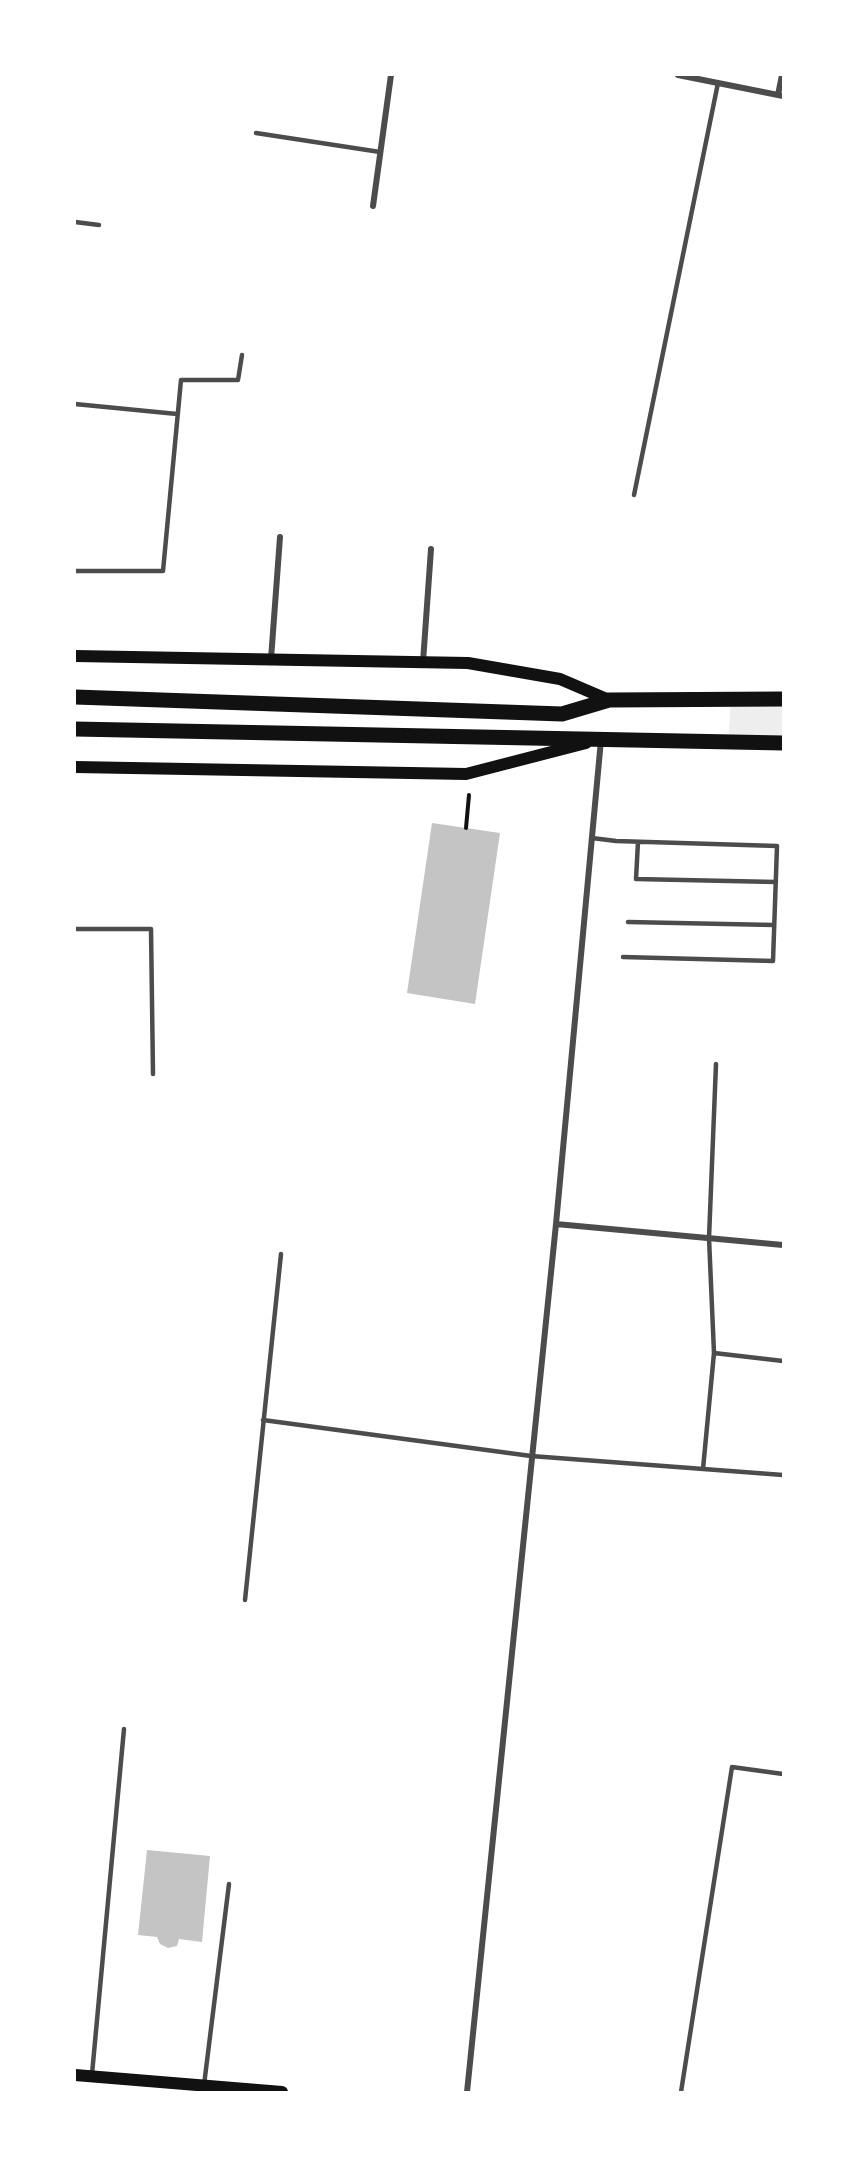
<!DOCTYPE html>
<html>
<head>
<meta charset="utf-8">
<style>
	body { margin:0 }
	#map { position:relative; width:858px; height:2167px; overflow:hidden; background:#fff; font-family:Signika,sans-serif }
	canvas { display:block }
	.frame { position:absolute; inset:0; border:76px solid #fff; pointer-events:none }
</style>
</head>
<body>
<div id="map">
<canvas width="858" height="2167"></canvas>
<div class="frame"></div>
</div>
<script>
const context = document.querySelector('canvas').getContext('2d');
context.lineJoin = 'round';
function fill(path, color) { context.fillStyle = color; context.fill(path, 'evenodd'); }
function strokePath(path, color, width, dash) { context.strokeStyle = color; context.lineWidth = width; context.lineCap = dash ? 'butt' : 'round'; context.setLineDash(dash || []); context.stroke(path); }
fill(new Path2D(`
	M783 699V743L728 742 731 700Z`), '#eee');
fill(new Path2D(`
	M432 823 500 833 475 1004 407 993Z
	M147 1850 210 1856 202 1942 179 1939 177 1946 168 1948 160 1944 157 1937 138 1935Z`), '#c4c4c4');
strokePath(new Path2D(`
	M466 828 469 795`), '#111', 4);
strokePath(new Path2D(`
	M256 133 380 152
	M75 222 99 225
	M75 404 177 414
	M634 495 718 83
	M75 571H163L181 380H238L242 355
	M592 838 616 841 777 846 773 961 623 957
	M638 842 636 879 776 882
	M628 922 774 925
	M75 929H151L153 1074
	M714 1353 783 1361
	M263 1420 531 1456 783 1475
	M703 1469 714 1353 709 1238 716 1064
	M245 1600 281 1254
	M92 2074 124 1729
	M204 2085 229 1884
	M681 2092 732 1767 783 1774`), '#4c4c4c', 4.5);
strokePath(new Path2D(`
	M678 75 783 96
	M778 95 782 75
	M373 206 391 75
	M271 659 280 537
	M423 662 431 549
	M556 1224 783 1245
	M467 2092 556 1224 601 740`), '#4c4c4c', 6);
strokePath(new Path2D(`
	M75 656 468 663 560 679 609 700
	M75 767 466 774 586 743
	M75 2075 282 2092`), '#111', 12);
strokePath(new Path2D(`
	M75 697 562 714 609 700 783 699
	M75 729 783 743`), '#111', 15);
</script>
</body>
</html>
